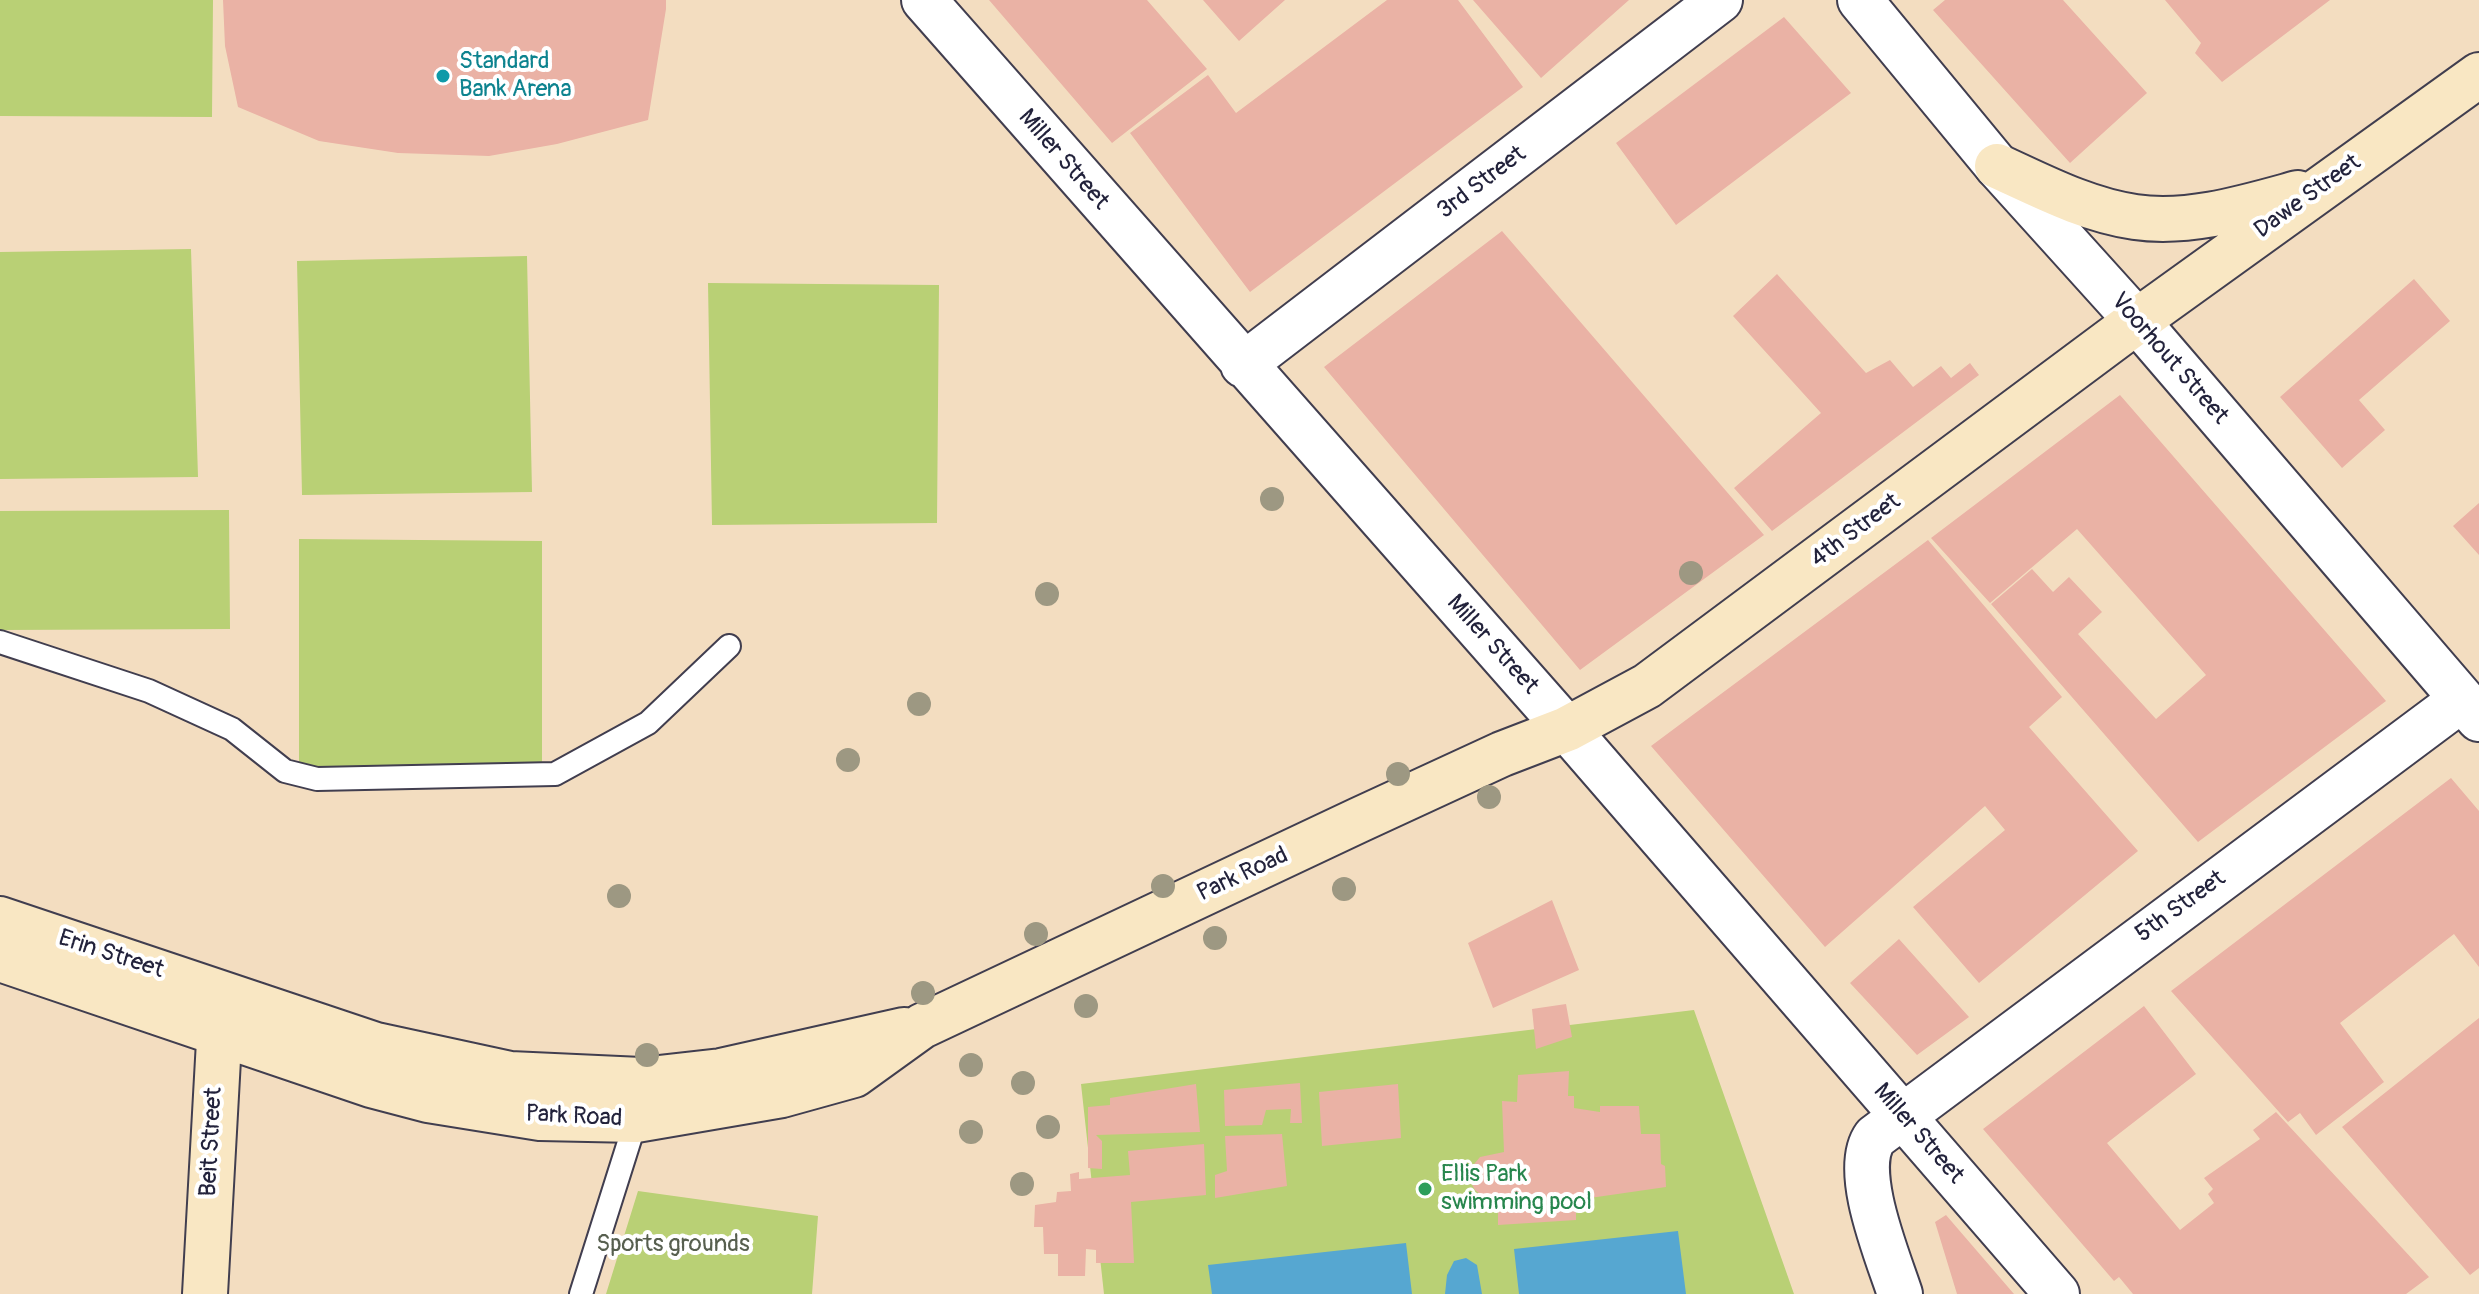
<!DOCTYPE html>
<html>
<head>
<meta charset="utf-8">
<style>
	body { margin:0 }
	canvas { display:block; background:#f3ddc0 }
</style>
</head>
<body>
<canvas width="2479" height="1294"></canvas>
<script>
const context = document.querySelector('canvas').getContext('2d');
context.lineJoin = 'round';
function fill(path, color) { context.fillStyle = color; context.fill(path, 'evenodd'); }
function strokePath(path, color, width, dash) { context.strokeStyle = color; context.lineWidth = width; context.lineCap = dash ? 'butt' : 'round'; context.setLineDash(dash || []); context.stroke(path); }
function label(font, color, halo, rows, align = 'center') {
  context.font = font + ' Pangolin,sans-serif'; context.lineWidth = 8; context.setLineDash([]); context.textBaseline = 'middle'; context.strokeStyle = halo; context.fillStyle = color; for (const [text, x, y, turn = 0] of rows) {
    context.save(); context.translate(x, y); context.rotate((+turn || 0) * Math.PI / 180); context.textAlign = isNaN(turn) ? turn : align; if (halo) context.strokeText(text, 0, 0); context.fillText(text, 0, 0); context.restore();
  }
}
fill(new Path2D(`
	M0 0H213L212 117 0 116Z
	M191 249 198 477 0 479V252Z
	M527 256 532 492 302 495 297 261Z
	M708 283 939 285 937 523 712 525Z
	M229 510 230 629 0 630V511Z
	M299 539 542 541V770L299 768Z
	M1694 1010 1794 1294H1104L1081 1084Z
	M638 1191 818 1216 812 1294H606Z`), '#b9d075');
fill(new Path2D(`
	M1678 1231 1686 1294H1519L1514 1249Z
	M1406 1243 1412 1294H1212L1208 1265Z
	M1466 1258 1477 1265 1482 1294H1445L1447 1275 1454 1261Z`), '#56a7d1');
fill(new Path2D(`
	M223 0H666V9L648 120 557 144 489 156 398 153 319 141 238 107 225 46Z
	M989 0H1147L1207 69 1112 143Z
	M1203 0H1285L1239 41Z
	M1387 0H1458L1523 87 1250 292 1130 133 1208 75 1236 113Z
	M1473 0H1629L1541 78Z
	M1945 0H2063L2147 93 2070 163 1933 10Z
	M2165 0H2330L2222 82 2195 53 2201 43Z
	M1784 17 1851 93 1676 225 1616 143Z
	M1502 231 1764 535 1580 670 1324 367Z
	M1777 274 1866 373 1890 360 1913 387 1941 366 1951 378 1970 363 1979 375 1772 531 1734 488 1821 413 1733 316Z
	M2414 279 2450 321 2359 400 2385 430 2342 468 2280 397Z
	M2120 395 2386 701 2198 842 1991 604 2032 569 2053 592 2069 577 2102 612 2078 634 2156 719 2206 675 2077 529 1990 603 1931 538Z
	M2479 503V555L2453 526Z
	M1928 540 2062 697 2029 727 2138 851 1979 983 1913 907 2005 830 1985 806 1825 947 1651 746Z
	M2451 778 2479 811V967L2454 934 2340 1023 2384 1082 2316 1135 2300 1113 2288 1122 2171 991Z
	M1552 900 1579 970 1493 1008 1468 943Z
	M1899 939 1969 1017 1917 1055 1850 983Z
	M1566 1004 1572 1037 1536 1049 1532 1009Z
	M2144 1006 2196 1074 2107 1143 2180 1230 2214 1203 2208 1194 2213 1189 2204 1178 2260 1139 2253 1130 2276 1112 2429 1277 2406 1294H2133L2119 1277 2114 1281 1983 1129Z
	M2479 1018V1268L2470 1275 2342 1127Z
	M1569 1071 1568 1096H1574V1108L1600 1112V1106H1639L1641 1134H1660L1661 1164 1665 1166 1666 1187 1576 1200V1220L1498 1225V1198H1485L1475 1190 1470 1181V1169L1480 1157 1504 1152 1502 1101 1517 1102 1518 1075Z
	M1300 1083 1302 1123H1290L1291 1109 1266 1110 1262 1125 1225 1126 1224 1090Z
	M1196 1084 1200 1132 1096 1135 1102 1141V1169L1088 1168V1107L1110 1105V1098Z
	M1398 1084 1401 1138 1322 1146 1319 1092Z
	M1282 1134 1287 1186 1215 1198V1175L1227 1171 1225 1136Z
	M1204 1144 1206 1195 1131 1202 1134 1263H1096V1250L1086 1249 1085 1276H1058V1254H1044L1043 1227H1034L1035 1205 1056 1202 1057 1192 1071 1191 1070 1174 1079 1172V1179L1130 1175 1128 1151Z
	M1946 1215 2014 1294H1957L1935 1222Z`), '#eab2a5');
const lane = new Path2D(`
	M0 642 149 691 232 729 285 771 317 779 555 774 648 723 729 646
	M581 1294 636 1120`);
const street = new Path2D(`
	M924 0 1567 729 2057 1294
	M1860 0 1997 166 2137 321 2479 719
	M1243 365 1720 0
	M1900 1294C1888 1257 1851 1170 1875 1137L2461 700`);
const secondary = new Path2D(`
	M1997 166C2041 186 2086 210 2135 217 2189 225 2247 207 2298 193
	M0 919 376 1045 510 1074 641 1080 721 1071 904 1030
	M0 959 371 1085 428 1100 540 1118 636 1120 782 1095 854 1075 922 1026 1359 820 1502 754 1567 729 1647 686 2137 321 2479 75
	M205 1294 221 1005`);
strokePath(lane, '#413e4f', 26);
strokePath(street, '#413e4f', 48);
strokePath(secondary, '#413e4f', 48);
strokePath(lane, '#fff', 22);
strokePath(street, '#fff', 44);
strokePath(secondary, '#f9e7c3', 44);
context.fillStyle = '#9d9882';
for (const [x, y] of [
	[1272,499],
	[1691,573],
	[1047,594],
	[919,704],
	[848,760],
	[1398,774],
	[1489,797],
	[1163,886],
	[1344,889],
	[619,896],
	[1036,934],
	[1215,938],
	[923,993],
	[1086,1006],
	[647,1055],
	[971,1065],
	[1023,1083],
	[1048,1127],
	[971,1132],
	[1022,1184]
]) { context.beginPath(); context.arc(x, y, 12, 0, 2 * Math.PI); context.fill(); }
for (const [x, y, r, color] of [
	[443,76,8,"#0f9aa8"],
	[1425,1189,8,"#2e9e5b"]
]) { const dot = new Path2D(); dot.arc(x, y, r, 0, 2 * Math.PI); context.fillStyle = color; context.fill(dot); strokePath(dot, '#fff', 3); }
label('24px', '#0d838f', '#fff', [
	["Standard",459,62],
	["Bank Arena",459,90]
], 'left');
label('24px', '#22223b', '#fff', [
	["Miller Street",1063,160,49],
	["3rd Street",1482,183,-37],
	["Dawe Street",2308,197,-36],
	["Voorhout Street",2169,359,49],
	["4th Street",1856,531,-37],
	["Miller Street",1492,645,48],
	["Park Road",1243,875,-25],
	["5th Street",2181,907,-36],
	["Erin Street",111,955,18],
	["Park Road",574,1117,3],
	["Miller Street",1918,1134,49],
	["Beit Street",212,1142,-87]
]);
label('24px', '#27864d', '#fff', [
	["Ellis Park",1441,1175],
	["swimming pool",1441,1203]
], 'left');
label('24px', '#575f4f', '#fff', [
	["Sports grounds",673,1245]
]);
</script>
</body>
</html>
